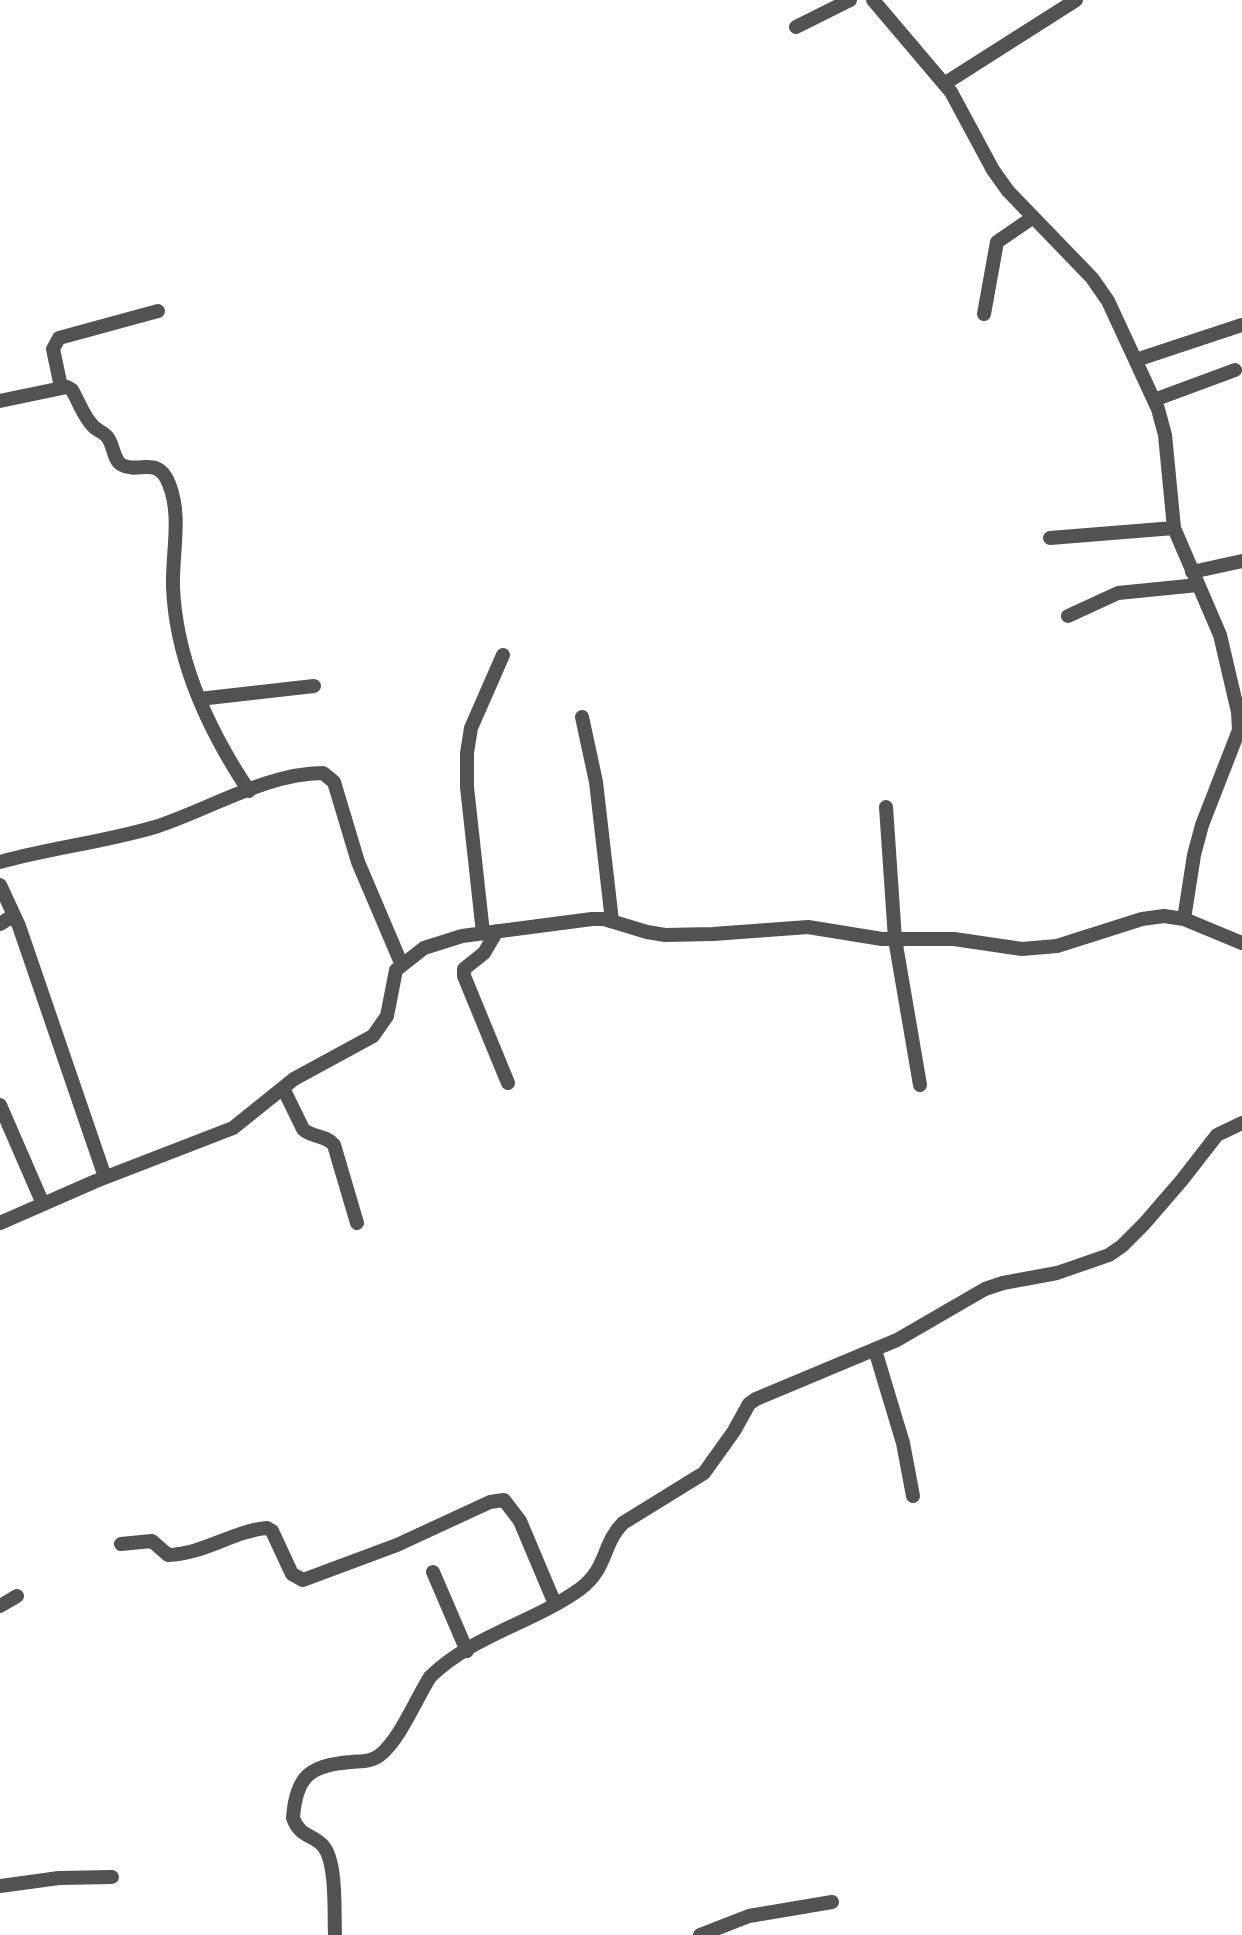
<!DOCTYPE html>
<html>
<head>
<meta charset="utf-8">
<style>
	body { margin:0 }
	canvas { display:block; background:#fff }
</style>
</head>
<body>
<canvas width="1242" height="1935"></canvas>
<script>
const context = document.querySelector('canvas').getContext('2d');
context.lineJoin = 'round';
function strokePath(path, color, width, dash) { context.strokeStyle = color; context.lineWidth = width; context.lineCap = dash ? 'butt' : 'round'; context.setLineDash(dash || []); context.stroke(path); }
strokePath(new Path2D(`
	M873 0 951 92 993 170 1008 191 1092 278 1108 301 1158 409 1165 435 1174 528 1220 635 1238 712 1239 730 1202 825 1194 855 1184 919
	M796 27 850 0
	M944 84 1076 0
	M984 314 997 242 1032 218
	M1136 360 1242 325
	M61 387 53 349 59 338 158 311
	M1154 400 1235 370
	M0 401 67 387 72 390C79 402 84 418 94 427 98 431 105 433 108 438 114 446 113 460 122 465 139 474 158 455 169 484 182 516 172 552 173 587 176 661 209 731 249 791
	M1050 538 1174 528
	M1192 572 1242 561
	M1068 616 1118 593 1198 585
	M199 699 314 686
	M582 717 596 782 612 921
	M886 807 895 939 920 1085
	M0 862C51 848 104 842 155 827 208 810 267 773 323 773L334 782 358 862 401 963
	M0 885 19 926 105 1177
	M0 924 14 915
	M497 931 484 953 464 969V976L508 1083
	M483 933 467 787V753L471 728 503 655
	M283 1088 303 1129C312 1138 325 1134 334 1145L357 1223
	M0 1105 43 1204
	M0 1223 96 1181 233 1128 294 1079 373 1036 387 1016 396 970 424 948 462 936 592 919H604L647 932 665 935 713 934 808 927 882 939H954L1022 949 1057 946 1142 919 1164 916 1184 919 1242 943
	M875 1350 903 1443 913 1496
	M121 1544 152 1541 168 1555C204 1554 233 1531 267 1528L272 1531 292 1574 303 1580 397 1545 490 1502 504 1500 520 1521 555 1604
	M433 1572 467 1651
	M0 1606 17 1596
	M0 1886 59 1878 112 1877
	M335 1935C334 1914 337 1864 324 1847 314 1834 300 1838 293 1818 296 1776 310 1765 351 1762 361 1761 371 1762 380 1755 400 1739 416 1699 430 1677 471 1636 533 1623 580 1589 608 1568 602 1544 623 1523L704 1473 734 1431 749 1404 756 1399 897 1340 985 1289 1003 1283 1057 1273 1109 1255 1122 1246 1144 1224 1182 1180 1217 1135 1242 1123
	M700 1935 749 1916 832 1902`), '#525252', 14);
</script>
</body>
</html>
